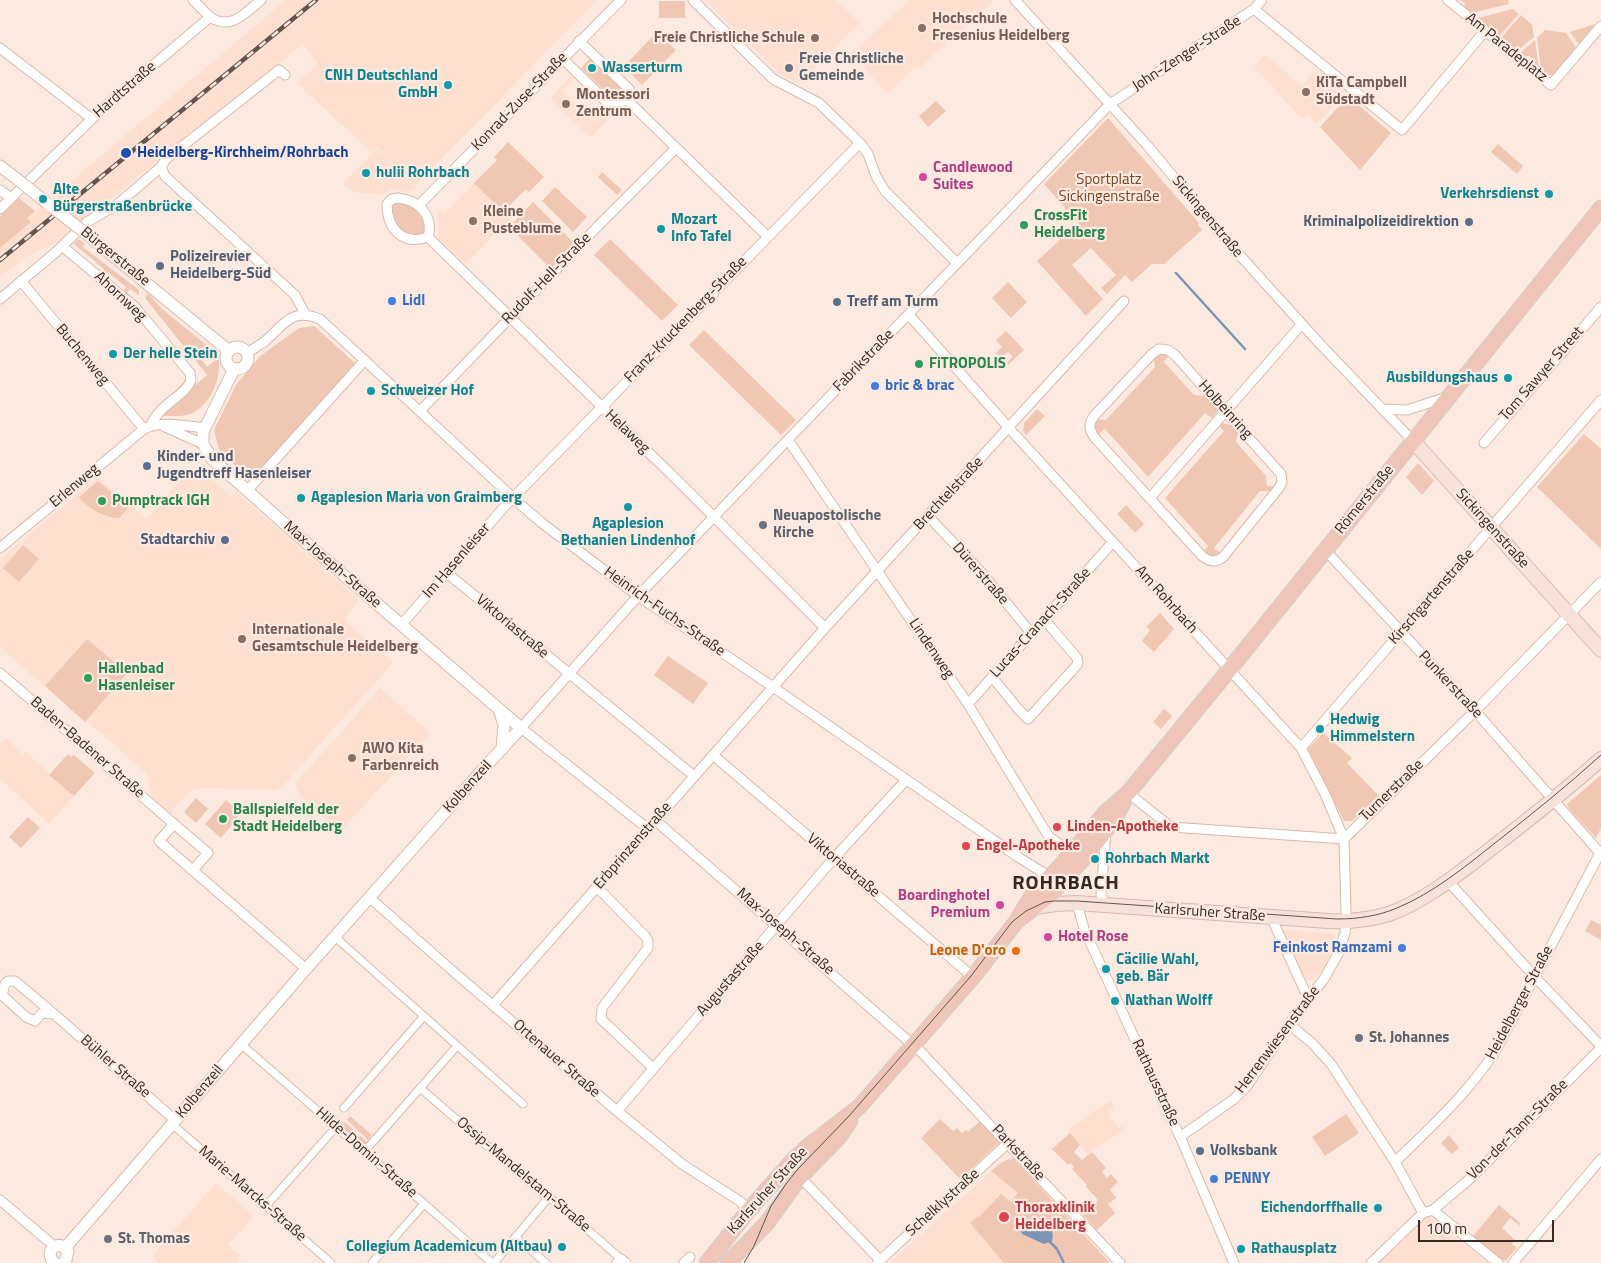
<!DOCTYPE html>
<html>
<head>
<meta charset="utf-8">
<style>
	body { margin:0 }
	#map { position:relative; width:1601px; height:1263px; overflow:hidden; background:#fceae0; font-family:"Titillium Web",sans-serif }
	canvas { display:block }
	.scale { position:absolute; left:1418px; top:1220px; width:136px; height:22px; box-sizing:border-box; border:2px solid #342923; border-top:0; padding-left:6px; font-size:15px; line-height:18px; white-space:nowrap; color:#342923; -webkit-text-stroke:4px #fceae0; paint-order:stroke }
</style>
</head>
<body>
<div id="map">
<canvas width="1601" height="1263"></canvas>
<div class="scale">100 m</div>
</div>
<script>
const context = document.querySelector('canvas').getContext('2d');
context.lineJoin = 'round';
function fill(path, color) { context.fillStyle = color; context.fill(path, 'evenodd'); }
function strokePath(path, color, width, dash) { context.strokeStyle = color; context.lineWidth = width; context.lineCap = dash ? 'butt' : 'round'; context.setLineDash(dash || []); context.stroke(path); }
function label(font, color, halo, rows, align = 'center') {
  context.font = font + ' "Titillium Web",sans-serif'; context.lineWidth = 4.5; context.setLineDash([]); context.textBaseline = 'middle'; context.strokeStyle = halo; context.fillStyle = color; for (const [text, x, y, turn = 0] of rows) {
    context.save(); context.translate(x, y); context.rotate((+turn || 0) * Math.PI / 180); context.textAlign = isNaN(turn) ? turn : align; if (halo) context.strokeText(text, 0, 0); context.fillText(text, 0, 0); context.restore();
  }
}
fill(new Path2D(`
	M286 0H597L415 186 377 147 371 152 297 83 318 64 303 44 57 242 26 257 0 277V248L31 222 27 218Z
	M705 0H835L860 23 798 83 777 73 774 68Z
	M910 0H991L992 2 918 69 915 67 888 94 851 54Z
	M1265 55 1302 86 1313 72 1341 97 1317 124 1308 115 1302 119 1254 67Z
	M571 76 574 78 562 91 594 122 607 110 612 116 590 137 550 98Z
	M377 149 416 188 410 192 392 189 380 196 371 193H357L343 184Z
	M474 183 503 212 504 211 511 218 465 264 438 238 439 224 437 215 441 210 444 213Z
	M192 468 196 471 199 468 232 497 236 492 359 600 344 619 393 663 285 783 276 790 205 788 190 791 170 813 152 797 147 774 89 723 90 722 87 720 85 722 0 647V559L98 477 146 519Z
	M380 688 430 733 340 832 299 794 295 784Z
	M6 738 22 755 25 751 74 796 49 824 0 778V745Z
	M1282 929 1334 934 1335 938 1331 954 1326 965 1313 980H1309L1303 974Z
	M1111 1100 1114 1108 1109 1111 1108 1115 1110 1119 1114 1121 1118 1128 1123 1126 1125 1129 1088 1154 1068 1131 1075 1124Z
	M1010 1159H1014L1110 1263H889L1002 1162Z
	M216 1183 254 1216 228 1245 242 1257 236 1263H160L152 1256Z
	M1428 1216 1488 1263H1377L1396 1243Z`), '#fedfd0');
fill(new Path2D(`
	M1460 0H1508L1509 4 1471 13 1464 6 1465 3Z
	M659 1H685V18H659Z
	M1513 9 1519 14 1499 36 1478 18Z
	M1521 15 1532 25 1534 37 1517 51 1501 38Z
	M1595 24 1584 38 1588 40 1581 48 1570 32Z
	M1545 30 1566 33 1577 49 1554 75H1546L1541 69 1537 38Z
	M652 37H662L676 50 642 85 626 69 631 64 629 61Z
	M1535 40 1539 70 1536 67 1535 62 1530 56H1523L1520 53Z
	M591 57 626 91 616 102 581 68Z
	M1348 96 1391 133 1360 170 1320 127Z
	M936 101 946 111 928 127 919 116Z
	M1108 118 1199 223 1198 225 1202 230 1164 264H1152L1132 282 1125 275 1107 294 1101 288 1116 275 1091 248 1072 265 1103 299 1086 316 1037 261 1078 223 1044 184Z
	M508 142 544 177 529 192 526 189 503 212 474 183 497 160 494 157Z
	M1498 144 1523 166 1517 174 1491 152Z
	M602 172 622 190 617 195 598 177Z
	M555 187 587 217 573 232 542 201Z
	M18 197 35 211 27 218 31 222 0 248V216Z
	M394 202C411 202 430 215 424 234 402 240 394 223 391 206Z
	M533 202 575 244 551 269 509 227Z
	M78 239 85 243 83 247 139 290V295L130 289 127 293 124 290 126 287 108 272 105 274 102 272 104 269 74 244Z
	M610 239 678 305 662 321 594 255Z
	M1008 282 1027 302 1011 318 992 298Z
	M148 293 162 309 209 347 199 356 207 367 218 358C223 377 209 408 190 414 182 417 171 416 162 416V414L207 375 145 298Z
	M314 326 355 363 251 479 220 453 214 430 236 385 259 357 299 328Z
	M704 330 796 420 781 435 689 345Z
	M1006 331 1024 350 1008 365 1006 363 1013 357 1008 352 1001 358 996 353 1002 347 996 340Z
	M1158 354 1168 356 1164 362 1194 395 1206 396 1216 408 1217 412 1212 418 1205 413 1148 477 1105 429 1098 435 1093 429 1094 424 1097 419 1106 420 1155 367 1153 356Z
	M1037 409 1045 416 1026 435 1023 431 1024 423Z
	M1222 423 1231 425 1238 433 1236 442 1266 476 1267 486H1274L1271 491H1260L1214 548 1221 553C1215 560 1209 557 1203 552L1208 546 1165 498 1224 431 1219 426Z
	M1584 434 1601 449V549L1537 487Z
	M1418 463 1434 481 1422 495 1406 477Z
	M98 481 129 507 119 518C104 518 88 508 79 497Z
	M1126 505 1144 524 1135 533 1117 514Z
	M23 545 39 559 19 582 3 568Z
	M1160 613 1174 629 1154 652 1142 641 1150 630 1146 627Z
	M87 639 127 673 85 722 45 686Z
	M668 656 708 683 693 704 654 675Z
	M1164 709 1172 716 1161 729 1153 722Z
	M1323 733 1352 758 1347 763 1379 796 1352 821H1344L1308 749Z
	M68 754 71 757 74 755 95 773 74 796 49 775Z
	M1601 775V828L1596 838 1569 809 1567 804Z
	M196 798 208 809 196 823 184 812Z
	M226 800 241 813 221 838 205 824Z
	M28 817 40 828 21 848 9 837Z
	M1591 920 1601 925V940L1585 931Z
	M1346 1114 1359 1133 1325 1156 1312 1137Z
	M350 1116 372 1135 368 1140 347 1120Z
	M940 1119 953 1131 957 1128 962 1133 966 1130 968 1132 980 1121 1000 1142 960 1179 921 1138Z
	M345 1122 367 1142 363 1146 341 1127Z
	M1070 1133 1080 1145 1074 1152 1082 1160 1092 1152 1106 1168 1102 1172 1107 1178 1111 1174 1118 1182 1110 1190 1116 1198 1108 1204 1115 1213 1097 1230 1083 1215 1098 1200 1086 1187 1087 1185 1072 1169 1074 1167 1070 1163 1068 1165 1052 1149Z
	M1449 1135 1459 1148 1452 1154 1441 1143Z
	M1010 1159H1014L1110 1263H1004L970 1223 978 1216 979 1217 1001 1194 1011 1202 1018 1193 991 1171 1002 1162Z
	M1499 1205 1521 1224 1519 1225 1510 1218 1502 1228 1515 1240 1512 1244 1517 1248 1506 1260H1503L1473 1236Z`), '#f0c7b3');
fill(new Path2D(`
	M1023 1221C1036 1221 1057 1223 1052 1241L1044 1244 1022 1234 1019 1226Z`), '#7a95b5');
strokePath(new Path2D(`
	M1176 273 1245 349
	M1050 1242 1057 1249 1064 1263`), '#7a95b5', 2.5);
const pedestrian = new Path2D(`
	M335 937 523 1104
	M241 1044 492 1263
	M420 1088 548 1198 556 1202 621 1259
	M344 1108 424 1016
	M172 1124 331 1263
	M364 1152 457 1046
	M266 1206 336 1127
	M515 1237 546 1263
	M372 1263 424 1204
	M494 1263 548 1198`);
const minor = new Path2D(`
	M193 0 210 17
	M693 0 773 79 819 103 860 143 868 154 876 176 885 191 957 263
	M1015 0 1147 145 1226 240 1320 344 1413 441
	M1448 0 1551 85 1601 26
	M1254 9 1402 130 1485 31
	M0 48 92 119
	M562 58 612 107 626 99 629 89 579 41
	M626 99 768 237
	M161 167 165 176 295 295 305 314
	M0 190 11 198
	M398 198C418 200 434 215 428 237 403 246 387 229 387 204L392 199Z
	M419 205 621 0
	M0 209 103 108 210 17C231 31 245 13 261 0
	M428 237 679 482 825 628
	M62 246 135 307 190 373 191 380C186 396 159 404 151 425
	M21 281 144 429
	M0 299 56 252 87 222 118 204 161 167 166 159 279 70 285 75
	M909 315 1009 428 1301 748 1325 794 1344 839 1346 913 1345 933 1339 952 1324 979 1289 1024 1247 1086 1234 1099 1180 1137
	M1159 349 1168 350 1175 355 1281 474 1282 482 1279 488 1224 556C1217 563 1210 562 1202 556L1095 438C1089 430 1088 424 1094 416L1152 354Z
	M247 353C253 349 258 346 264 342 284 325 291 307 320 319L521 505 542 523 638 596 773 687 1018 857 1050 877
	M1382 409 1407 410 1447 397
	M420 411 600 224 676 148
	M163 426 203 444
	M788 440 968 704 1049 837 1061 845 1077 847
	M1484 443 1601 307
	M247 491 365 360
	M1150 498 1302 324
	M928 516 982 573 1031 633
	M0 548 144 429C160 420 187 426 204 428
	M1325 550 1475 711 1601 854
	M447 573 694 776
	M401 625 505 506 860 143
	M0 673 174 824
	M992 677 1019 710 1028 719 1078 664 1077 658 1044 619
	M968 704 1113 542
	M1301 748 1601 400
	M713 755 973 977
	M1128 793 1171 827 1344 839 1475 711 1601 582
	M655 820 921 1052 1120 1263
	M648 829 521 728 638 596 1110 104 1254 9 1262 0
	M1106 832 1101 895 1104 902 1108 905
	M193 870 208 853 174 824 159 841C208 884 258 926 306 969
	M1448 881 1534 976 1601 1046
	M597 887 645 936 648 941V948L602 1008 601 1019 653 1068
	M370 898 455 973 617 1111 682 1164 741 1202 748 1211
	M1077 903 1084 929 1181 1139 1234 1263
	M1271 917 1308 998
	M493 1005 825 628 1124 301
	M54 1014 15 981H8L5 984 2 995 26 1017 35 1021 42 1013 54 1014 175 1120
	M1289 1024 1312 1043 1331 1064 1395 1162 1423 1213
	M617 1111 834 858 906 780
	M1395 1162C1432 1126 1466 1095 1495 1052L1601 851
	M800 1177 880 1260
	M0 1200 54 1246
	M1433 1210 1498 1263
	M617 1263 621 1259 626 1263
	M684 1263 690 1257
	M877 1263 1008 1143
	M1371 1263 1423 1213 1433 1210 1472 1177 1601 1048
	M1513 1263 1601 1159`);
const tertiary = new Path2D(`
	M0 166 17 179
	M84 232 229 351
	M226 358a11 11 0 1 1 22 0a11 11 0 1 1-22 0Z
	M499 709 504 725 502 749
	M65 1248 306 969 485 767 521 728 296 534 212 459 203 444V432L234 369
	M55 1263C42 1253 58 1237 68 1251L66 1260 63 1263`);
const secondary = new Path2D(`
	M1413 441 1601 650
	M1036 907 1055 904 1077 903 1328 921C1349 922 1369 920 1389 914 1425 901 1458 874 1488 851 1527 821 1565 791 1601 759`);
const primary = new Path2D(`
	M1016 922 1031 897 1062 864 1106 812 1128 793 1229 670 1601 208
	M707 1263 748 1211 795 1158 806 1148 859 1107 973 977 1016 922 1052 893 1083 859 1114 820 1124 801
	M728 1263 767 1223 800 1177 839 1137 850 1121`);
strokePath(pedestrian, '#d8baac', 9);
strokePath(minor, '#d8baac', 11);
strokePath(tertiary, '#d8baac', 13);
strokePath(secondary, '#d8baac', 16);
strokePath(primary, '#d2d0cf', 17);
strokePath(pedestrian, '#fff', 7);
strokePath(minor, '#fff', 9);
strokePath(tertiary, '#fff', 11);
strokePath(secondary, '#f7e2db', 14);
strokePath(primary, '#efc5b7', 15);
strokePath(new Path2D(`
	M744 1263 754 1246 771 1206 786 1184 798 1169 849 1116 971 976 1012 922 1026 911 1045 902 1054 901H1077L1337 919C1358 919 1378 916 1397 908 1433 893 1465 867 1495 843 1532 814 1567 786 1601 755`), '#63564f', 1);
const rail = new Path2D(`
	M0 260 316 0`);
strokePath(rail, '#63564f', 4.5);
strokePath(rail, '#fceae0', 2.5, [8]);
const tertiaryBridge = new Path2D(`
	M17 179 47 203
	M52 207 84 232`);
strokePath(tertiaryBridge, '#d8baac', 13, []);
strokePath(tertiaryBridge, '#fff', 11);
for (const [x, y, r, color] of [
	[922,28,5,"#8d6e63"],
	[815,38,5,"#8d6e63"],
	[592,68,5,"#0f9aa8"],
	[789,68,5,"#6b7280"],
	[448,85,5,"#0f9aa8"],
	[1306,92,5,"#8d6e63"],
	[566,104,5,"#8d6e63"],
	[126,153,6,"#1a4fb4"],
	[366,173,5,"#0f9aa8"],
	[923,177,5,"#d1479c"],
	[1549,194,5,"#0f9aa8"],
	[43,199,5,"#0f9aa8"],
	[473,221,5,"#8d6e63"],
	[1469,222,5,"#5c6f8a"],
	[1024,225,5,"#2e9e5b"],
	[661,229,5,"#0f9aa8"],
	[160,266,5,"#5c6f8a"],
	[392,301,5,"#3f7fe0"],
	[837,302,5,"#5c6f8a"],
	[113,354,5,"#0f9aa8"],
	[919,364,5,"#2e9e5b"],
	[1508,378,5,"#0f9aa8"],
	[875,386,5,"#3f7fe0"],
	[371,391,5,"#0f9aa8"],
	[147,466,5,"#5c6f8a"],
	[301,498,5,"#0f9aa8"],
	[102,501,5,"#2e9e5b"],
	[628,507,5,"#0f9aa8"],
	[763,525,5,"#6b7280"],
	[225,540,5,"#5c6f8a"],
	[242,639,5,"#8d6e63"],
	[88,678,5,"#2e9e5b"],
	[1320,729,5,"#0f9aa8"],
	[352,758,5,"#8d6e63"],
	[223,819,5,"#2e9e5b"],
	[1057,827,5,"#e0444e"],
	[966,846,5,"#e0444e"],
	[1095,859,5,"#0f9aa8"],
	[1000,905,5,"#d1479c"],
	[1048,937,5,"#d1479c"],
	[1402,948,5,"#3f7fe0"],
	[1016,951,5,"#e8710a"],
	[1106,969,5,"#0f9aa8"],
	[1115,1001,5,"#0f9aa8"],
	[1359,1038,5,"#6b7280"],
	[1200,1151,5,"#5c6f8a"],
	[1214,1179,5,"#3f7fe0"],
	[1378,1208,5,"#0f9aa8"],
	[1004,1217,6,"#e0444e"],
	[108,1239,5,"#6b7280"],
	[562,1247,5,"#0f9aa8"],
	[1241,1249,5,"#0f9aa8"]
]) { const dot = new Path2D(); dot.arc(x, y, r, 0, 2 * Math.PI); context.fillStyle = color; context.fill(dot); strokePath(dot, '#fceae0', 2); }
label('bold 15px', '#785e54', '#fceae0', [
	["Hochschule",932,19],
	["Fresenius Heidelberg",932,36],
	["Freie Christliche Schule",805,38,"right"],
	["KiTa Campbell",1316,83],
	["Südstadt",1316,100],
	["Montessori",576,95],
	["Zentrum",576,112],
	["Kleine",483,212],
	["Pusteblume",483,229],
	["Internationale",252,630],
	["Gesamtschule Heidelberg",252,647],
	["AWO Kita",362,749],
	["Farbenreich",362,766]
], 'left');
label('15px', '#342923', '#fceae0', [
	["Am Paradeplatz",1506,48,39],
	["John-Zenger-Straße",1187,54,-33],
	["Hardtstraße",125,90,-41],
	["Konrad-Zuse-Straße",520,102,-46],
	["Sickingenstraße",1207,217,50],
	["Bürgerstraße",115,257,39],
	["Rudolf-Hell-Straße",547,279,-46],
	["Ahornweg",120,297,43],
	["Franz-Kruckenberg-Straße",686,320,-46],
	["Buchenweg",82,355,50],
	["Fabrikstraße",864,361,-46],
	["Tom Sawyer Street",1542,374,-49],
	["Holbeinring",1225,410,48],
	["Helaweg",627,432,44],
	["Erlenweg",75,486,-40],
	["Brechtelstraße",949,494,-47],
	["Römerstraße",1365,500,-51],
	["Sickingenstraße",1492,529,48],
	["Im Hasenleiser",457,561,-49],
	["Max-Joseph-Straße",332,565,41],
	["Dürerstraße",980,574,49],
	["Kirschgartenstraße",1432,597,-49],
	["Am Rohrbach",1166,600,48],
	["Heinrich-Fuchs-Straße",664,612,35],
	["Lucas-Cranach-Straße",1041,623,-48],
	["Viktoriastraße",512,627,40],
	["Lindenweg",931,649,56],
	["Punkerstraße",1450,685,47],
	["Baden-Badener Straße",87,748,41],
	["Kolbenzeil",468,787,-48],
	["Turnerstraße",1392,791,-44],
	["Erbprinzenstraße",633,846,-49],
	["Viktoriastraße",843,866,40],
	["Karlsruher Straße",1210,913,4],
	["Max-Joseph-Straße",785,932,41],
	["Augustastraße",731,979,-49],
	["Heidelberger Straße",1520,1003,-62],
	["Herrenwiesenstraße",1278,1040,-53],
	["Ortenauer Straße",556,1059,41],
	["Bühler Straße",115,1067,41],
	["Rathausstraße",1155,1083,65],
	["Kolbenzeil",200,1092,-50],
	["Von-der-Tann-Straße",1518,1130,-45],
	["Hilde-Domin-Straße",366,1153,41],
	["Parkstraße",1018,1153,47],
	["Ossip-Mandelstam-Straße",523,1175,40],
	["Karlsruher Straße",768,1191,-48],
	["Marie-Marcks-Straße",252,1194,41],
	["Schelklystraße",943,1203,-42]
]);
label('bold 15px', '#5b616d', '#fceae0', [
	["Freie Christliche",799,59],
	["Gemeinde",799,76],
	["Neuapostolische",773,516],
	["Kirche",773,533],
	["St. Johannes",1369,1038],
	["St. Thomas",118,1239]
], 'left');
label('bold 15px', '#0d838f', '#fceae0', [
	["Wasserturm",602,68],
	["CNH Deutschland",438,76,"right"],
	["GmbH",438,93,"right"],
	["hulii Rohrbach",376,173],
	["Alte",53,190],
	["Bürgerstraßenbrücke",53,207],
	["Verkehrsdienst",1539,194,"right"],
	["Mozart",671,220],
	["Info Tafel",671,237],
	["Der helle Stein",123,354],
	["Ausbildungshaus",1498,378,"right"],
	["Schweizer Hof",381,391],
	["Agaplesion Maria von Graimberg",311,498],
	["Agaplesion",628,524,"center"],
	["Bethanien Lindenhof",628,541,"center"],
	["Hedwig",1330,720],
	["Himmelstern",1330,737],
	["Rohrbach Markt",1105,859],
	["Cäcilie Wahl,",1116,960],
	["geb. Bär",1116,977],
	["Nathan Wolff",1125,1001],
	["Eichendorffhalle",1368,1208,"right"],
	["Collegium Academicum (Altbau)",552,1247,"right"],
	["Rathausplatz",1251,1249]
], 'left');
label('bold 15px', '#164399', '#fceae0', [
	["Heidelberg-Kirchheim/Rohrbach",137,153]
], 'left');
label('bold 15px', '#b23c85', '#fceae0', [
	["Candlewood",933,168],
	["Suites",933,185],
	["Boardinghotel",990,896,"right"],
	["Premium",990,913,"right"],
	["Hotel Rose",1058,937]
], 'left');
label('15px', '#7a4426', '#fceae0', [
	["Sportplatz",1109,180],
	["Sickingenstraße",1109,197]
]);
label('bold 15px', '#27864d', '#fceae0', [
	["CrossFit",1034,216],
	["Heidelberg",1034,233],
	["FiTROPOLIS",929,364],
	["Pumptrack IGH",112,501],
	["Hallenbad",98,669],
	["Hasenleiser",98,686],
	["Ballspielfeld der",233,810],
	["Stadt Heidelberg",233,827]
], 'left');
label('bold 15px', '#4e5e75', '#fceae0', [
	["Kriminalpolizeidirektion",1459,222,"right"],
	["Polizeirevier",170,257],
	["Heidelberg-Süd",170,274],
	["Treff am Turm",847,302],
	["Kinder- und",157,457],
	["Jugendtreff Hasenleiser",157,474],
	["Stadtarchiv",215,540,"right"],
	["Volksbank",1210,1151]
], 'left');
label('bold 15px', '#366cbe', '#fceae0', [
	["Lidl",402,301],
	["bric & brac",885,386],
	["Feinkost Ramzami",1392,948,"right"],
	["PENNY",1224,1179]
], 'left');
label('bold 15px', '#be3a42', '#fceae0', [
	["Linden-Apotheke",1067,827],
	["Engel-Apotheke",976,846],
	["Thoraxklinik",1015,1208],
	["Heidelberg",1015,1225]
], 'left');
label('bold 15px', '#c56008', '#fceae0', [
	["Leone D'oro",1006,951]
], 'right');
context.letterSpacing = '1px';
label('bold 20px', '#342923', '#fceae0', [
	["ROHRBACH",1066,884]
]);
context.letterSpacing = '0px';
</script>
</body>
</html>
